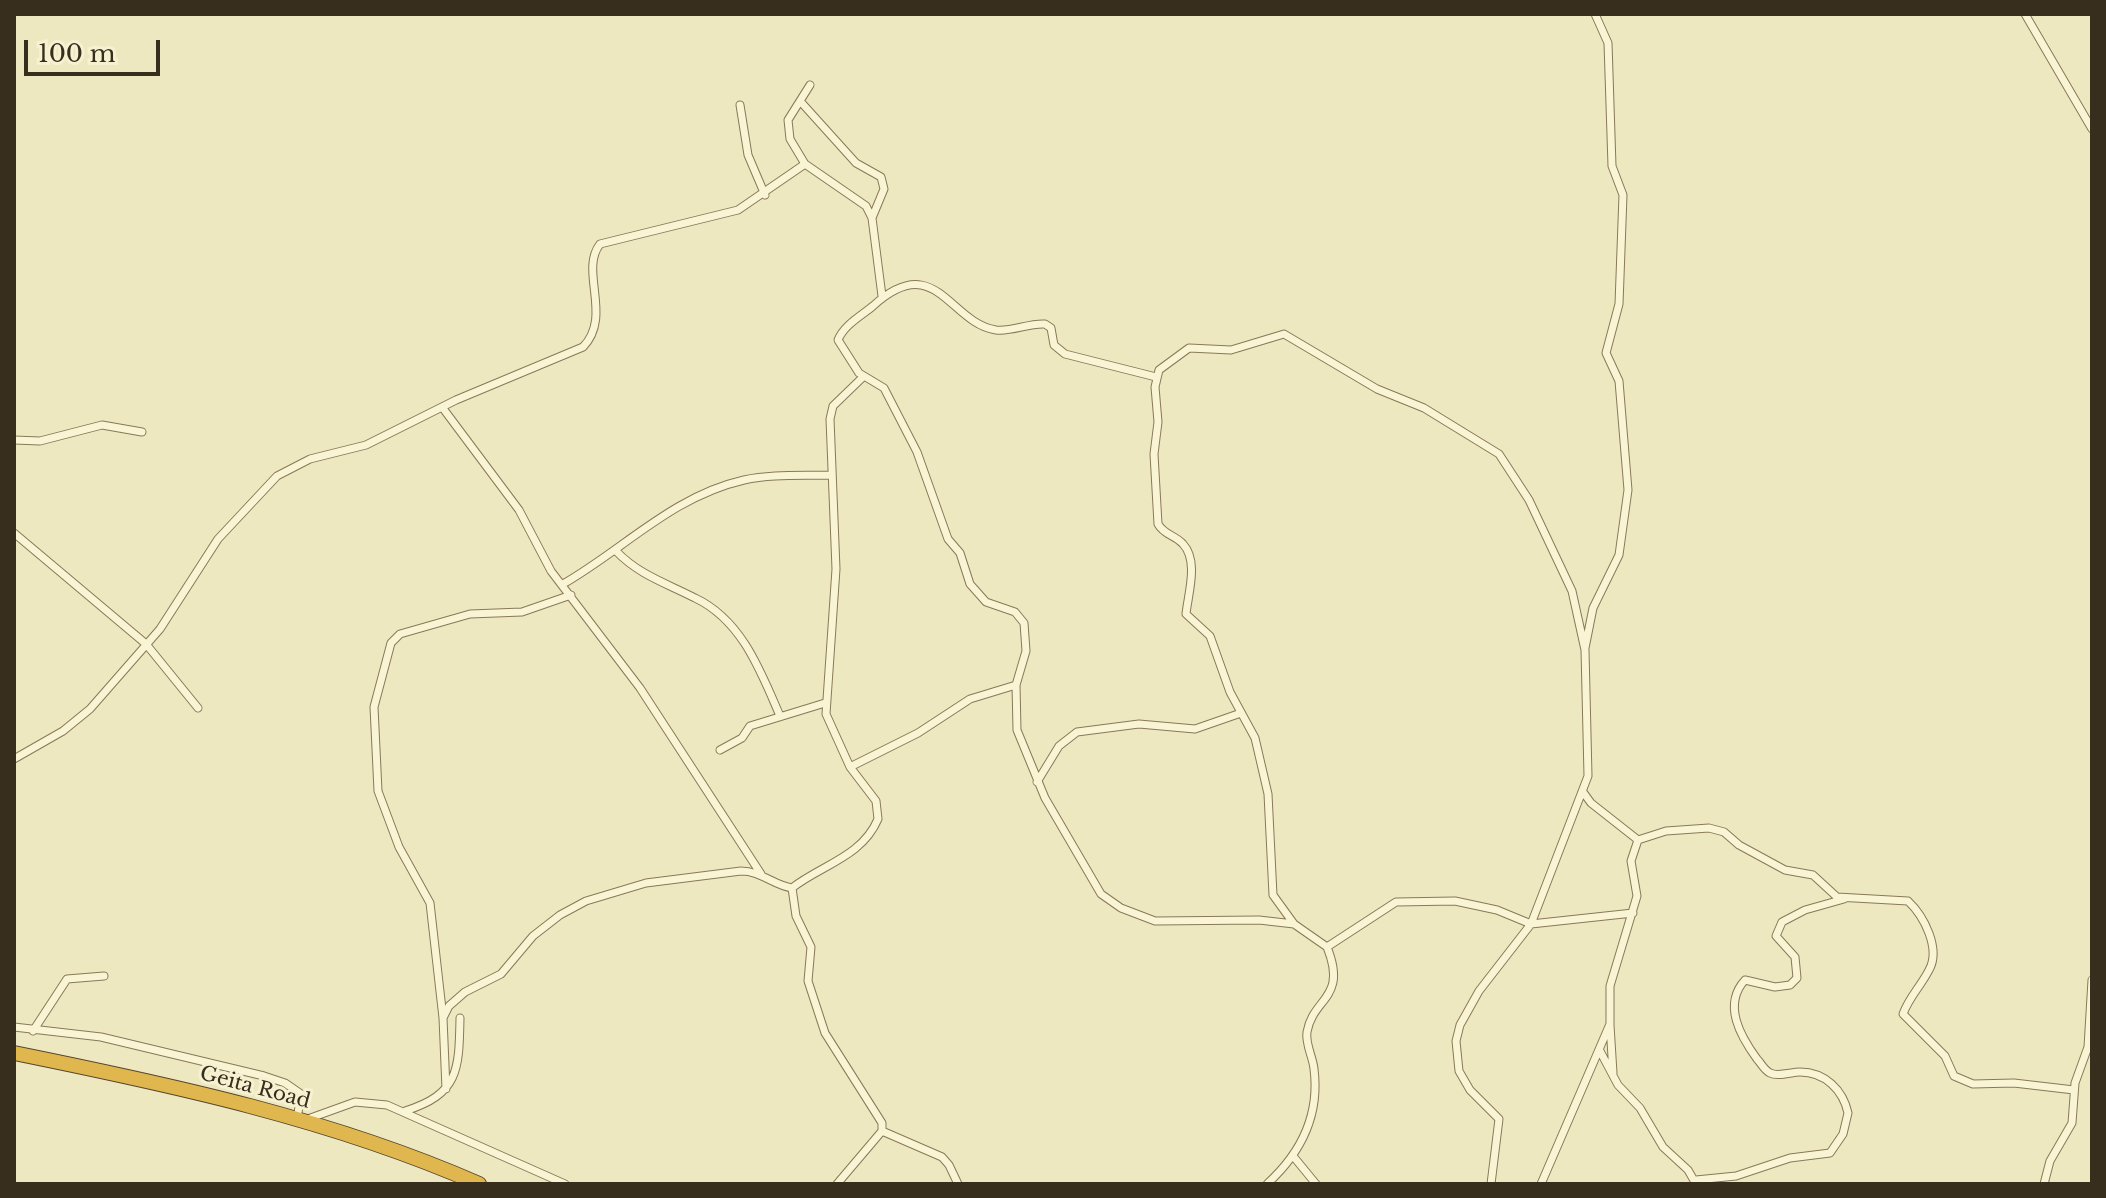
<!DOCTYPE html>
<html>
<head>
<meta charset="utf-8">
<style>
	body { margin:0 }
	#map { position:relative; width:2106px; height:1198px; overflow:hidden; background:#eee8c0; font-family:"Libre Baskerville",serif }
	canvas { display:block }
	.frame { position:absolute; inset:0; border:16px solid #372e1d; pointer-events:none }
	.scale { position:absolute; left:24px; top:40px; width:136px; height:36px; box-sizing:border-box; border:4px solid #372e1d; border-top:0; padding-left:10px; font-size:24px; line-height:28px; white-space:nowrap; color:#372e1d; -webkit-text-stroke:6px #f6f1d0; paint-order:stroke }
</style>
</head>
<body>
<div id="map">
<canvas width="2106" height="1198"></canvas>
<div class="frame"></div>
<div class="scale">100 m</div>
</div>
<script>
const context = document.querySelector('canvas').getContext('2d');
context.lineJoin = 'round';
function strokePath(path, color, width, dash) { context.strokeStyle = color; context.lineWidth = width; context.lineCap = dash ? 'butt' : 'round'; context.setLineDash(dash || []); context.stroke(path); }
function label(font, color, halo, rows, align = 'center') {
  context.font = font + ' "Libre Baskerville",serif'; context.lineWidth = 6; context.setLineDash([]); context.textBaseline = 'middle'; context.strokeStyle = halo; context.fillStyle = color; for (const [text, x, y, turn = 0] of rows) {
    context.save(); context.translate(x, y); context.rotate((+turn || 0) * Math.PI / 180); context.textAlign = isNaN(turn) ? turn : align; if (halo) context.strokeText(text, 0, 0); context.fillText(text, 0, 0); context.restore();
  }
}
const street = new Path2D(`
	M2025 14 2092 129
	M810 85 788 120 790 139 805 164 866 206 872 218 882 296
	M800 101 856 163 881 177 884 189 872 218
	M740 105 748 155 765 195
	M1156 377 1065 354 1054 345 1051 328 1045 324C1028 323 1012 332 996 330 949 323 936 249 873 306 861 316 844 325 838 340L859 373 884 388 917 452 948 539 960 553 970 584 986 602 1015 612 1024 623 1026 651 1016 685 1017 730 1045 798 1101 894 1121 908 1155 921 1259 920 1294 924 1327 947C1348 999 1313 997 1307 1032 1305 1044 1313 1057 1314 1069 1320 1116 1301 1153 1267 1184
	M442 407 519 510 551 571 640 688 761 874
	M14 440 40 441 102 425 142 432
	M14 533 146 644 198 708
	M616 551C639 575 666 583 695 598 742 620 761 672 780 716
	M563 584C624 549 673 496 744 480 772 474 802 476 831 475
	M1585 648 1593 608 1619 555 1628 490 1619 381 1606 353 1619 304 1623 195 1612 166 1608 43 1595 14
	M720 750 742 738 750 726 825 703
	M14 759 63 731 90 709 160 629 218 539 277 476 310 459 366 445 456 400 583 347C613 316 579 271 600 244L738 210 805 164
	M850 767 918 733 970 699 1016 685
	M1037 782 1059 746 1077 732 1139 724 1195 729 1241 713
	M1583 792 1591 803 1638 840
	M1294 924 1273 895 1268 794 1255 738 1230 692 1210 636 1186 614C1188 594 1199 561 1183 544 1175 535 1164 535 1158 524L1154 454 1158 422 1155 387 1159 370 1189 348 1231 350 1284 334 1377 389 1424 408 1499 454 1529 500 1572 591 1585 650 1588 776 1531 924 1479 991 1460 1025 1456 1041 1459 1071 1470 1090 1499 1119 1491 1184
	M1327 947 1396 902 1455 901 1497 910 1531 924 1633 913
	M443 1018 430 903 399 847 378 791 374 707 391 643 400 634 470 614 522 612 571 595
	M1610 1025 1613 1073
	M14 1027 101 1037 264 1076 285 1083 301 1094 297 1119
	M33 1031 67 979 104 976
	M1600 1051 1618 1085 1640 1108 1663 1147 1688 1170 1696 1184
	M446 1089 443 1018 449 1006 465 992 501 974 533 936 560 915 586 901 646 883 741 871C761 871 773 885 792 888
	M405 1111C459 1094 459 1070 460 1018
	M305 1120 355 1102 387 1105 565 1184
	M882 1131 942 1157 949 1165 958 1184
	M1293 1156 1316 1184
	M1696 1180 1736 1176 1790 1158 1830 1153 1843 1134 1848 1113C1843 1090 1825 1072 1800 1072 1791 1072 1778 1077 1770 1073 1764 1070 1761 1063 1757 1059 1741 1037 1722 1005 1745 980L1775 987 1790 985 1797 978 1795 957 1776 936 1782 922 1805 910 1844 899
	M837 1184 882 1131V1123L825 1033 808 981 811 947 796 916 792 888C821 865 862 857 878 819L876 801 850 767 826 714 836 569 830 419 833 406 863 377
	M1541 1184 1610 1024V986L1637 896 1631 861 1638 840 1666 831 1709 828 1724 832 1739 845 1785 870 1813 875 1837 897 1908 901C1924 916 1941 949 1929 970 1921 986 1909 997 1903 1014L1945 1056 1954 1076 1973 1084 2014 1083 2074 1090
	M2044 1184 2050 1161 2072 1123 2075 1083 2088 1047 2092 980`);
const highway = new Path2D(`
	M14 1053C172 1085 331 1119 479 1184`);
strokePath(street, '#887958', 9);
strokePath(highway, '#55462c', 16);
strokePath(street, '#f9f4d3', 7);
strokePath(highway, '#e0b74f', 14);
label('20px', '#372e1d', '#f6f1d0', [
	["Geita Road",255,1088,15]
]);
</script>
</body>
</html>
